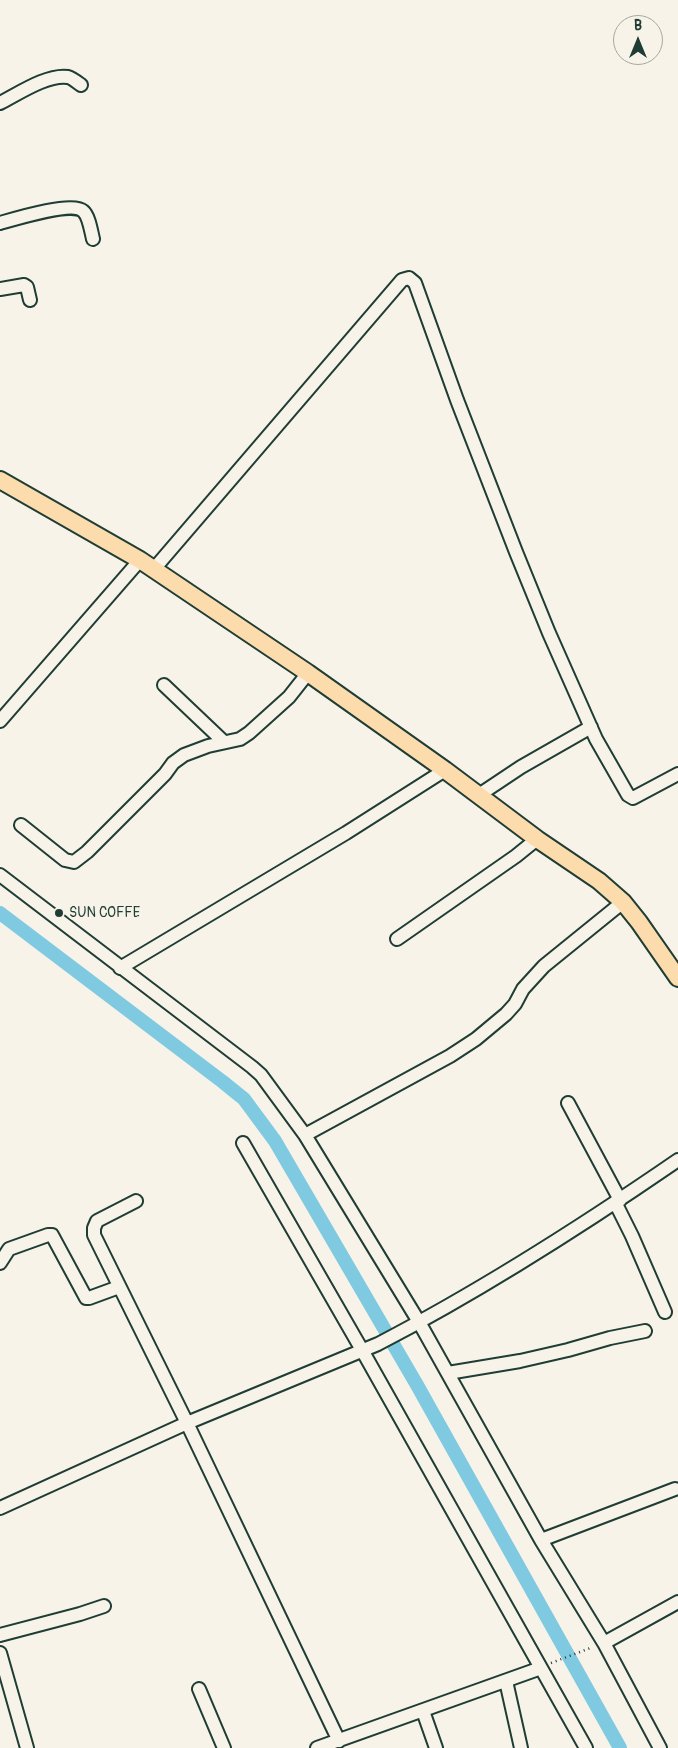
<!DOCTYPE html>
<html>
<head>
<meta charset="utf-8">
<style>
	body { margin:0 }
	#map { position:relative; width:678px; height:1748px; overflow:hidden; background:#f7f3e8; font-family:Pangolin,sans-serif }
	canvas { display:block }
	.north { position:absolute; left:613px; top:15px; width:50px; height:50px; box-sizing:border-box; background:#f7f3e8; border:1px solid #a1aaa0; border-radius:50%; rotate:0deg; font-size:14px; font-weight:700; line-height:20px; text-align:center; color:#1f3d34 }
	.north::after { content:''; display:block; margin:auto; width:18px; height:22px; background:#1f3d34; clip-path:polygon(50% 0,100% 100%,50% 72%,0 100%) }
</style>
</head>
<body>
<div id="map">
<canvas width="678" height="1748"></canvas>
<div class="north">B</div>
</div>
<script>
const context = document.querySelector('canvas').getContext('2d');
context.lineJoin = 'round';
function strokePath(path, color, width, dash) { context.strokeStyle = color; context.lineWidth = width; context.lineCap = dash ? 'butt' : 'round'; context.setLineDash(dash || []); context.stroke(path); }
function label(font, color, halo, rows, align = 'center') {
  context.font = font + ' Pangolin,sans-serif'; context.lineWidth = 5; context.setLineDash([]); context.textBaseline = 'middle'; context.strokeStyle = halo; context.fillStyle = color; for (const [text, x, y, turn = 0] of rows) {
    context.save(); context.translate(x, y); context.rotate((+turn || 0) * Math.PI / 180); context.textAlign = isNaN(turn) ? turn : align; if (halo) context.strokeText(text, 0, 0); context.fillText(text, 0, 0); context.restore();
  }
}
strokePath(new Path2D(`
	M0 913 223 1082 244 1099 275 1141 417 1385 620 1748`), '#80cae1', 14);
const minor = new Path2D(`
	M0 103C18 94 47 74 68 77 72 78 77 82 81 85
	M0 223C14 219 73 201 83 211 89 216 91 231 93 239
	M0 289 24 285 27 287 30 300
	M154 569 402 280 409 278 415 283 457 400 516 552 549 633 596 739 628 795 633 798 678 774
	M164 685 224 742
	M0 721 140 560
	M479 795 521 767 591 727
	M21 825 65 860 74 862 87 852 165 774 173 763 184 755 208 746 240 739 249 733 289 697 308 673
	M0 875 252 1067 261 1075 305 1135 419 1322 541 1540 604 1643 660 1748
	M397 939 516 856 537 839
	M120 968 346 833 445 770
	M568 1103 620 1200
	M305 1135 450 1056 476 1039 506 1014 515 1004 523 989 544 966 623 902
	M243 1143 362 1350 586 1748
	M136 1201 97 1221 94 1228V1235L187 1423 339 1741
	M615 1202 632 1236 665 1312
	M0 1263 9 1249 48 1235H52L86 1298H89L119 1287
	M448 1373 520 1361 568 1350 610 1338 645 1331
	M0 1508 187 1423 378 1344C482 1290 582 1226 678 1160
	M541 1540 675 1489
	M0 1635 80 1614 104 1606
	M604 1643 678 1602
	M0 1653 27 1748
	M506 1681 521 1748
	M199 1689 224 1748
	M423 1711 436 1748
	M317 1748 541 1668`);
const major = new Path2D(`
	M0 480 140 560 308 673 445 770 537 839 599 881 623 902 639 922 678 978`);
strokePath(minor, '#1f3d34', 16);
strokePath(major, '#1f3d34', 20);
strokePath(new Path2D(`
	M551 1663 593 1647`), '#1f3d34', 2.5, [1, 4]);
strokePath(minor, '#f7f3e8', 12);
strokePath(major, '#fcdcac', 16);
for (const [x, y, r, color] of [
	[59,913,5,"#1f3d34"]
]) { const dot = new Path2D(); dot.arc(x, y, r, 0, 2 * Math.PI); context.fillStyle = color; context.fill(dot); strokePath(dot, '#f7f3e8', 2); }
label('14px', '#1f3d34', '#f7f3e8', [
	["SUN COFFE",69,913]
], 'left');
</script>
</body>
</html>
